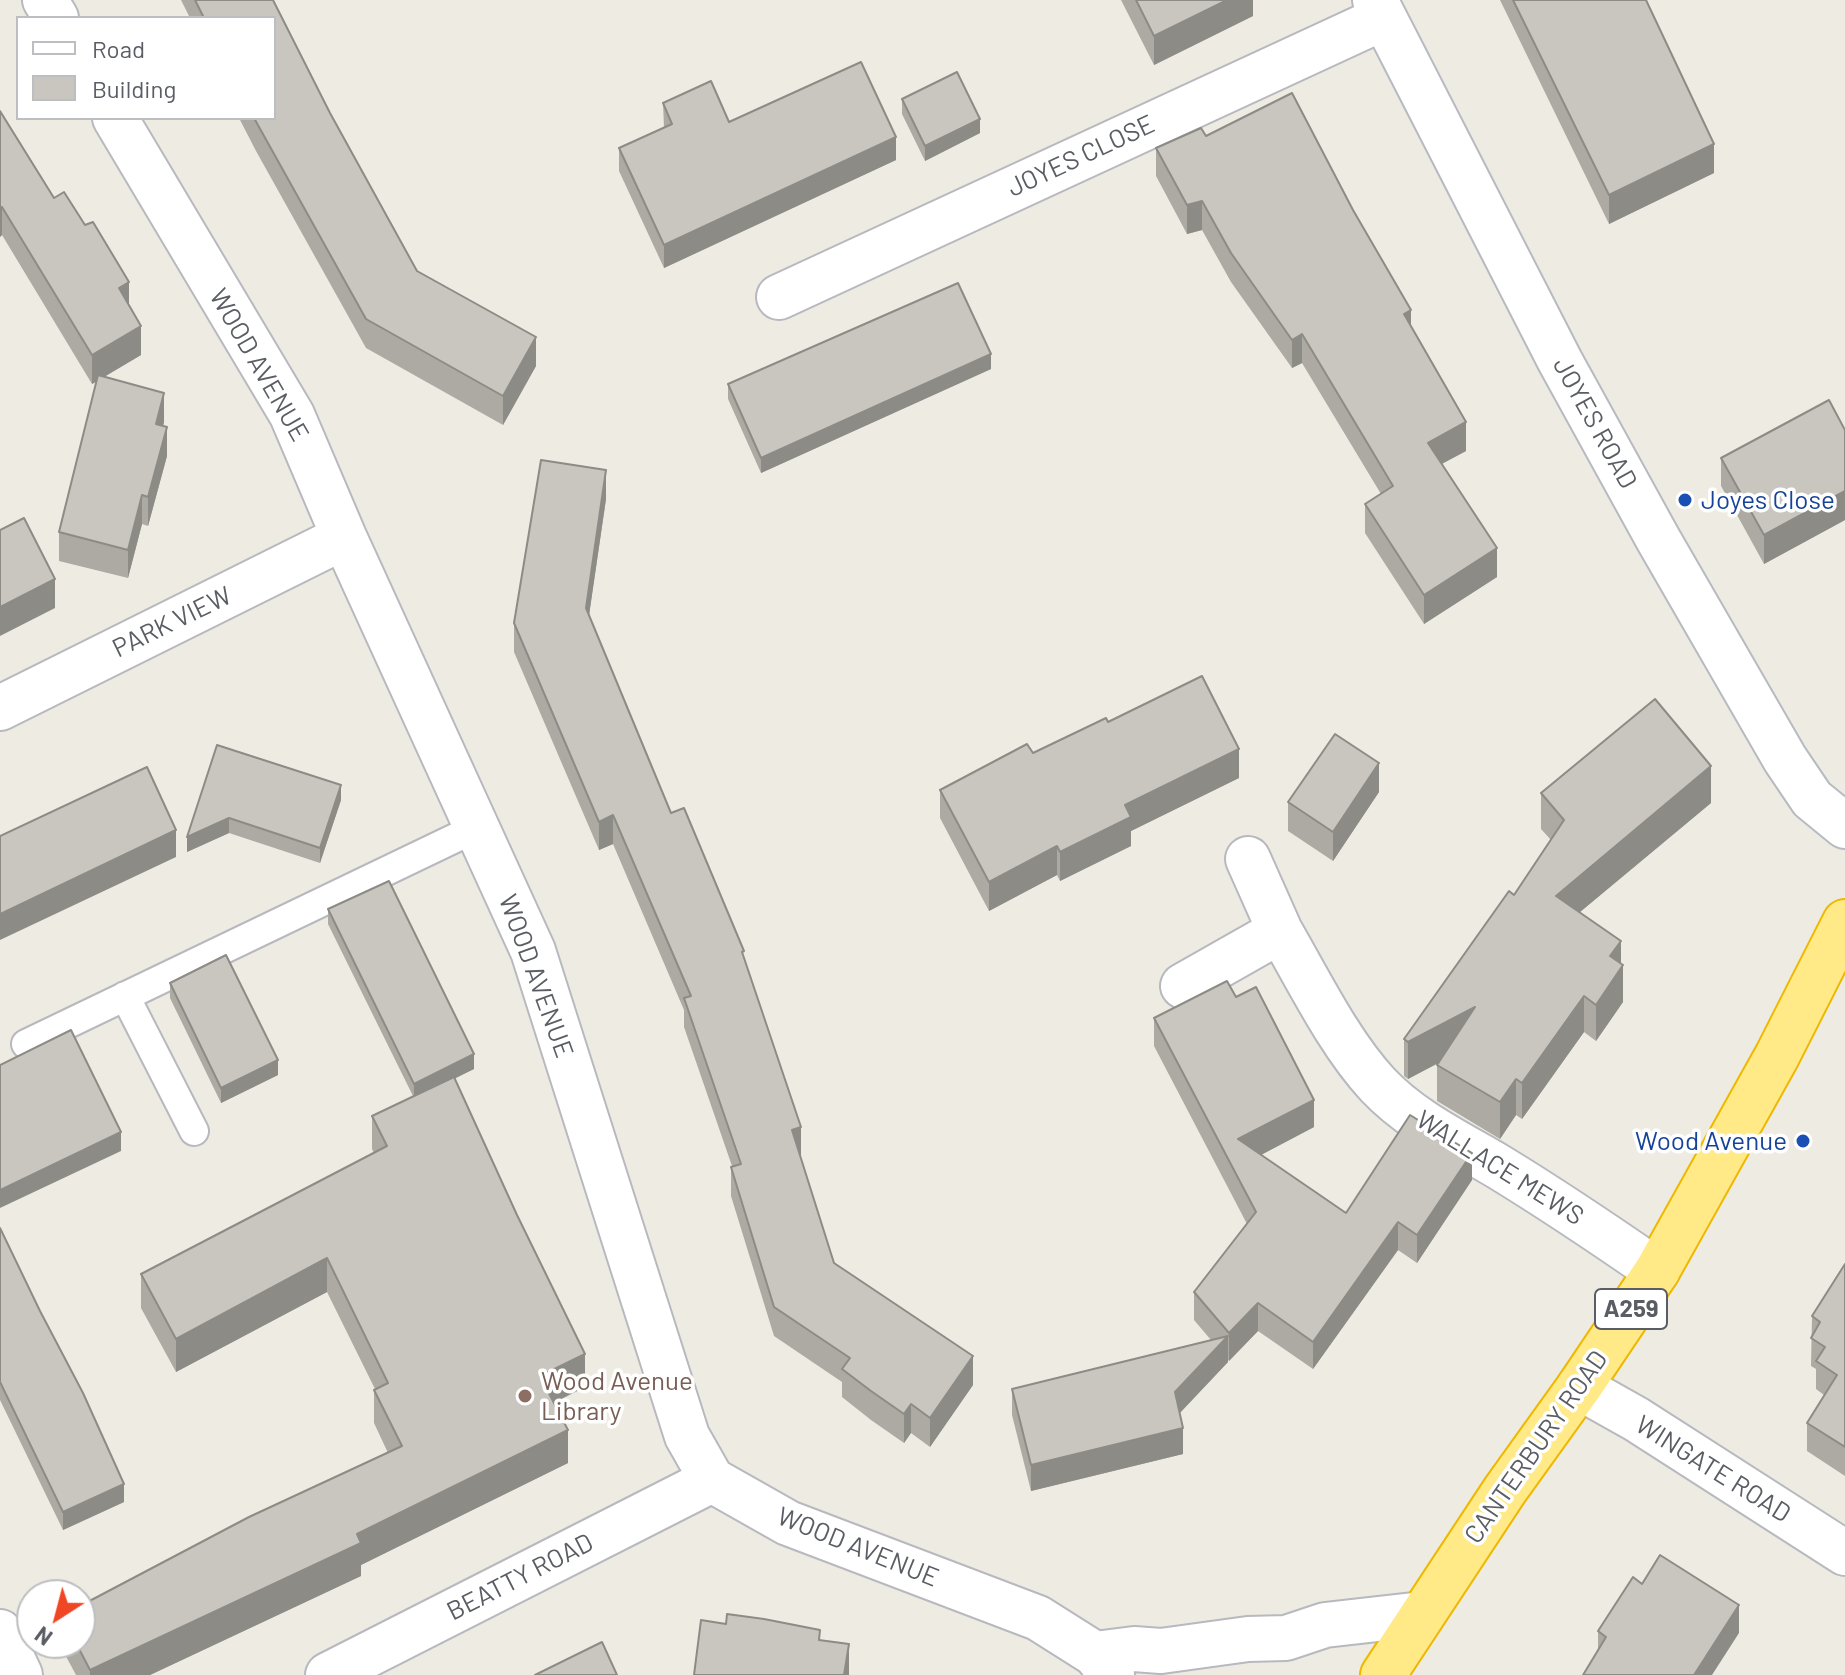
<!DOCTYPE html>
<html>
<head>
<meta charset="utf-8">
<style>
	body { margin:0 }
	#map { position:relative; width:1845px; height:1675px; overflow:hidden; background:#eeece2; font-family:Barlow,sans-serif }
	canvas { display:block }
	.legend { position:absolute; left:16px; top:16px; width:260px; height:104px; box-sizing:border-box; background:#fff; border:2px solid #bdbec1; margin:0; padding:10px 14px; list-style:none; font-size:24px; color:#5a5d63 }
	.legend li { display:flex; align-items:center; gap:16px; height:40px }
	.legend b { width:40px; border:2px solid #bdbec1 }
	.north { position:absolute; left:16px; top:1579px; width:80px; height:80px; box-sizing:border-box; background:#fff; border:2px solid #bdbec1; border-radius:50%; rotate:216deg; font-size:22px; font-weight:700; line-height:32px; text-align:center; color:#5a5d63 }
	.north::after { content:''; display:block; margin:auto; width:28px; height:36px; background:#ef4626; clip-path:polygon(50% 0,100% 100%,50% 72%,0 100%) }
</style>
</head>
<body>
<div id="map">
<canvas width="1845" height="1675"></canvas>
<ul class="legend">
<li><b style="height:10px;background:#fff"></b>Road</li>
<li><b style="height:22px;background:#c9c6bf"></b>Building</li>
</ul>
<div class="north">N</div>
</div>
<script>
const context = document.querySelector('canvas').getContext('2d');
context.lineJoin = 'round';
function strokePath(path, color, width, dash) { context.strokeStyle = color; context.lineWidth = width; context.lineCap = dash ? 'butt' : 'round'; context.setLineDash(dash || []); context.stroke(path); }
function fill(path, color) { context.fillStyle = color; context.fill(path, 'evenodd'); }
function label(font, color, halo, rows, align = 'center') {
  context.font = font + ' Barlow,sans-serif'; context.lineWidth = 7; context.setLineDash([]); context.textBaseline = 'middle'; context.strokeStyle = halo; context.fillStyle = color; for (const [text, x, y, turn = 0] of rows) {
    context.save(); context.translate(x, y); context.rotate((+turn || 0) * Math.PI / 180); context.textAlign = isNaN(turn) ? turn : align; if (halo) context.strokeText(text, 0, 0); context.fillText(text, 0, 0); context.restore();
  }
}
const lane = new Path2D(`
	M125 996 194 1131
	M26 1044 476 828`);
const street = new Path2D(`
	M45 0 56 18
	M115 118 292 415 344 537 533 951 687 1436 712 1480 788 1523 1038 1618 1095 1654 1112 1675
	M779 297 1383 18
	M0 708 344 537
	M1280 931C1309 981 1339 1043 1378 1085 1412 1121 1457 1142 1499 1167 1553 1200 1605 1235 1657 1271
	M1183 986 1280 931 1248 859
	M1579 1387 1636 1419 1845 1553
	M0 1632 20 1675
	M1095 1654 1134 1649 1161 1651 1248 1639 1286 1638 1325 1625 1422 1614
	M328 1675 712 1480`);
const secondary = new Path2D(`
	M1375 0 1560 361 1658 539 1785 759 1812 799 1845 826`);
const highway = new Path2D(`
	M1383 1675 1505 1490 1579 1387 1657 1271 1777 1056 1845 922`);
strokePath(lane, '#b7b9bf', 32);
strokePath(street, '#b7b9bf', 48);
strokePath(secondary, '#b7bac1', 48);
strokePath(highway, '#efb800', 48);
strokePath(lane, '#fff', 28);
strokePath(street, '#fff', 44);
strokePath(secondary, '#fff', 44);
strokePath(highway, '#ffea87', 44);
fill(new Path2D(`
	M181 0H273L330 113 417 271 536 366 503 425 366 348 256 151 239 118H274V18H190Z
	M1121 0H1253V16L1154 65Z
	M1500 0H1646L1714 173 1609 224Z
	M902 99 980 133 925 161 902 114Z
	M663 103 729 122 896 160 664 268 619 171V148L664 128Z
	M0 111 54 198 129 306 141 355 104 377 164 422 163 426 167 456 148 526 142 524 128 578 59 561V532L96 382 92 384 2 235 0 237Z
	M1206 136 1411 326 1466 451 1442 464 1497 577 1424 624 1365 533V504L1381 494 1302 363 1292 368 1231 282 1202 230 1187 234 1156 176V148Z
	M991 369 761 473 728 399V384Z
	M1845 430V520L1764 564 1721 486V458Z
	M606 499 589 615 671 813 744 958 801 1156H800L834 1263 973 1385 930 1447 911 1433 904 1443 871 1420 842 1397V1382L774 1336 731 1196V1167L732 1166 684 1027V1010L613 844 599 850 514 652V623Z
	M1108 722 1239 778 1131 831V846L1060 881 1057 875 989 911 940 818V790L1033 753Z
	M217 745 341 800 320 863 229 833 187 852Z
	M1379 792 1333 861 1288 831V802Z
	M1541 793 1711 803 1580 912 1621 964 1623 1002 1596 1041 1584 1032 1522 1119 1516 1115 1500 1139 1437 1101V1065L1439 1062 1408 1079 1404 1076V1039L1514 895 1551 840 1541 829Z
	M328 909 474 1069 454 1078 585 1387 554 1403 568 1463 361 1565V1576L150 1675H76L62 1649V1643H80L388 1453 374 1423V1390L375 1389 327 1292 176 1372 141 1308V1274L374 1153 372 1149V1116L413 1096 328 924Z
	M170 983 278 1075 221 1103 170 998Z
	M1236 997 1314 1127 1261 1155 1346 1213 1472 1180 1417 1263 1398 1250 1313 1369 1258 1331 1229 1361 1228 1360V1362L1180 1413 1183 1454 1031 1491 1012 1415V1389L1211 1340 1194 1320V1292L1247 1224 1154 1046V1018Z
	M0 1228 124 1502 63 1530 0 1400Z
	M1845 1264V1476L1807 1451V1423L1824 1395 1816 1389V1369L1811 1366 1812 1316Z
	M1642 1584 1739 1633 1598 1651V1631Z`), '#adaaa4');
fill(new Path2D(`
	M1227 0H1253V16L1154 65V36Z
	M980 119V133L925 161V146Z
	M896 137V160L664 268V245Z
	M1714 144V173L1609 224V195Z
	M1202 201V230L1187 234V205Z
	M2 207V235L0 237V208Z
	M129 282V310L119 288Z
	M1411 310V339L1404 314Z
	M141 326V355L92 384V355Z
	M1302 334V363L1292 368V340Z
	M536 337V366L503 425V396Z
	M991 354V369L761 473V458Z
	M164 393V422L156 453V424Z
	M1466 422V451L1428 471V443Z
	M167 427V456L148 526V497Z
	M606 470V499L586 636V608Z
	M1845 491V520L1764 564V535Z
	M142 495V524L128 578V550Z
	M1497 548V577L1424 624V595Z
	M55 579V608L0 636V607Z
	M1239 749V778L1131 831V846L1060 881V852L1125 805Z
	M1379 763V792L1333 861V832Z
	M1711 766V803L1556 932V896Z
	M341 785V800L320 863V848Z
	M613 815V844L599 850V822Z
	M229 818V833L187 852V837Z
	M176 830V857L0 940V914Z
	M1057 846V875L989 911V882Z
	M1621 941V969L1623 965V1002L1596 1041V1005L1610 956Z
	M1584 996V1032L1522 1119V1083Z
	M1475 1007V1044L1408 1079V1042Z
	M474 1054V1069L414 1099V1084Z
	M278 1060V1075L221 1103V1088Z
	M1516 1079V1115L1500 1139V1102Z
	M1314 1100V1127L1238 1167V1139Z
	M801 1127V1156L792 1159V1130Z
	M121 1132V1151L0 1208V1190Z
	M1472 1153V1180L1417 1263V1235Z
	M1398 1222V1250L1313 1369V1342Z
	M327 1258V1292L176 1372V1339Z
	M1258 1303V1331L1229 1361V1333Z
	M1228 1336V1362L1175 1418V1392Z
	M585 1354V1387L540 1409V1376Z
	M973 1356V1385L930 1447V1418Z
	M911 1404V1433L904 1443V1414Z
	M1183 1428V1454L1031 1491V1465Z
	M568 1430V1463L361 1565V1576L150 1675H90V1670L357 1534Z
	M124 1484V1502L63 1530V1512Z
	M1739 1605V1633L1712 1675H1694Z
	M849 1644V1675H844Z`), '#8d8b86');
const building = new Path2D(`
	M195 0H273L330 113 417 271 536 337 503 396 366 319 254 118H274V18H204Z
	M1136 0H1227L1154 36Z
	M1513 0H1646L1714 144 1609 195Z
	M861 62 896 137 664 245 619 148 672 124 663 103 711 81 729 122Z
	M957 72 980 119 925 146 902 99Z
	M1292 93 1353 210 1411 310 1404 314 1466 422 1428 443 1497 548 1424 595 1365 504 1393 486 1302 334 1292 340 1231 253 1202 201 1187 205 1156 148 1201 128 1206 136Z
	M0 111 54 198 64 192 85 225 93 222 129 282 119 288 141 326 92 355 2 207 0 208Z
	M958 283 991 354 761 458 728 384Z
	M98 375 164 393 156 424 167 427 148 497 142 495 128 550 59 532Z
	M1829 400 1845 430V491L1764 535 1721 458Z
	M541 460 606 470 586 608 671 813 684 808 744 951 742 952 801 1127 792 1130 834 1263 973 1356 930 1418 911 1404 904 1414 871 1391 842 1369 850 1358 774 1307 731 1167 741 1164 684 998 691 996 613 815 599 822 514 623Z
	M24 518 55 579 0 607V530Z
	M1202 676 1239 749 1125 805 1131 817 1060 852 1057 846 989 882 940 790 1027 744 1033 753 1106 718 1108 722Z
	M1655 699 1711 766 1556 896 1621 941 1610 956 1623 965 1596 1005 1584 996 1522 1083 1516 1079 1500 1102 1437 1065 1475 1007 1408 1042 1404 1039 1509 891 1514 895 1564 820 1541 793Z
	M1335 734 1379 763 1333 832 1288 802Z
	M217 745 341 785 320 848 229 818 187 837Z
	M147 767 176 830 0 914V836Z
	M389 881 474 1054 414 1084 328 909Z
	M226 955 278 1060 221 1088 170 983Z
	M1227 981 1236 997 1256 987 1314 1100 1238 1139 1346 1213 1410 1115 1472 1153 1417 1235 1398 1222 1313 1342 1258 1303 1229 1333 1194 1292 1256 1212 1154 1018Z
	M71 1030 121 1132 0 1190V1065Z
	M454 1077 517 1215 585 1354 540 1376 568 1430 357 1534 361 1543 90 1670 76 1643H80V1606L249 1517 402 1446 374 1390 388 1383 327 1258 176 1339 141 1274 387 1146 372 1116Z
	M0 1228 40 1311 83 1393 124 1484 63 1512 0 1382Z
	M1845 1264V1447L1807 1423 1837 1375 1816 1361 1825 1347 1811 1338 1820 1322 1812 1316Z
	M1228 1336 1175 1392 1183 1428 1031 1465 1012 1389Z
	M1660 1555 1739 1605 1694 1675H1583L1606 1637 1598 1631 1633 1577 1642 1584Z
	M727 1614 764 1619 820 1630 819 1640 849 1644 844 1675H694L701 1620 726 1624Z
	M602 1642 617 1675H535Z`);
fill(building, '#c9c6bf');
strokePath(building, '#8d8b86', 2);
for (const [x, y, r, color] of [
	[1685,500,8,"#1a4fb4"],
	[1803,1141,8,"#1a4fb4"],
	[525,1396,8,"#8d6e63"]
]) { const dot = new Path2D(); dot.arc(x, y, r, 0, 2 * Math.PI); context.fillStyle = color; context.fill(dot); strokePath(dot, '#fff', 3); }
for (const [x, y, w] of [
	[1631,1309,72]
]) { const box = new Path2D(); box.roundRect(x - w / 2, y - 20, w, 40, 6); context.fillStyle = '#fff'; context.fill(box); strokePath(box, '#5a5d63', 2); }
label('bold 24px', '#5a5d63', null, [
	["A259",1631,1309]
]);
label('26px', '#5a5d63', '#fff', [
	["JOYES CLOSE",1081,156,-25],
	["WOOD AVENUE",259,365,60],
	["JOYES ROAD",1595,423,61],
	["PARK VIEW",172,622,-26],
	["WOOD AVENUE",536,976,70],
	["WALLACE MEWS",1500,1168,32],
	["CANTERBURY ROAD",1536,1447,-55],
	["WINGATE ROAD",1713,1469,32],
	["WOOD AVENUE",858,1547,22],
	["BEATTY ROAD",520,1577,-27]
]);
label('26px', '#164399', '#fff', [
	["Joyes Close",1701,500],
	["Wood Avenue",1787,1141,"right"]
], 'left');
label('26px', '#785e54', '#fff', [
	["Wood Avenue",541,1381],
	["Library",541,1411]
], 'left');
</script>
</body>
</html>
